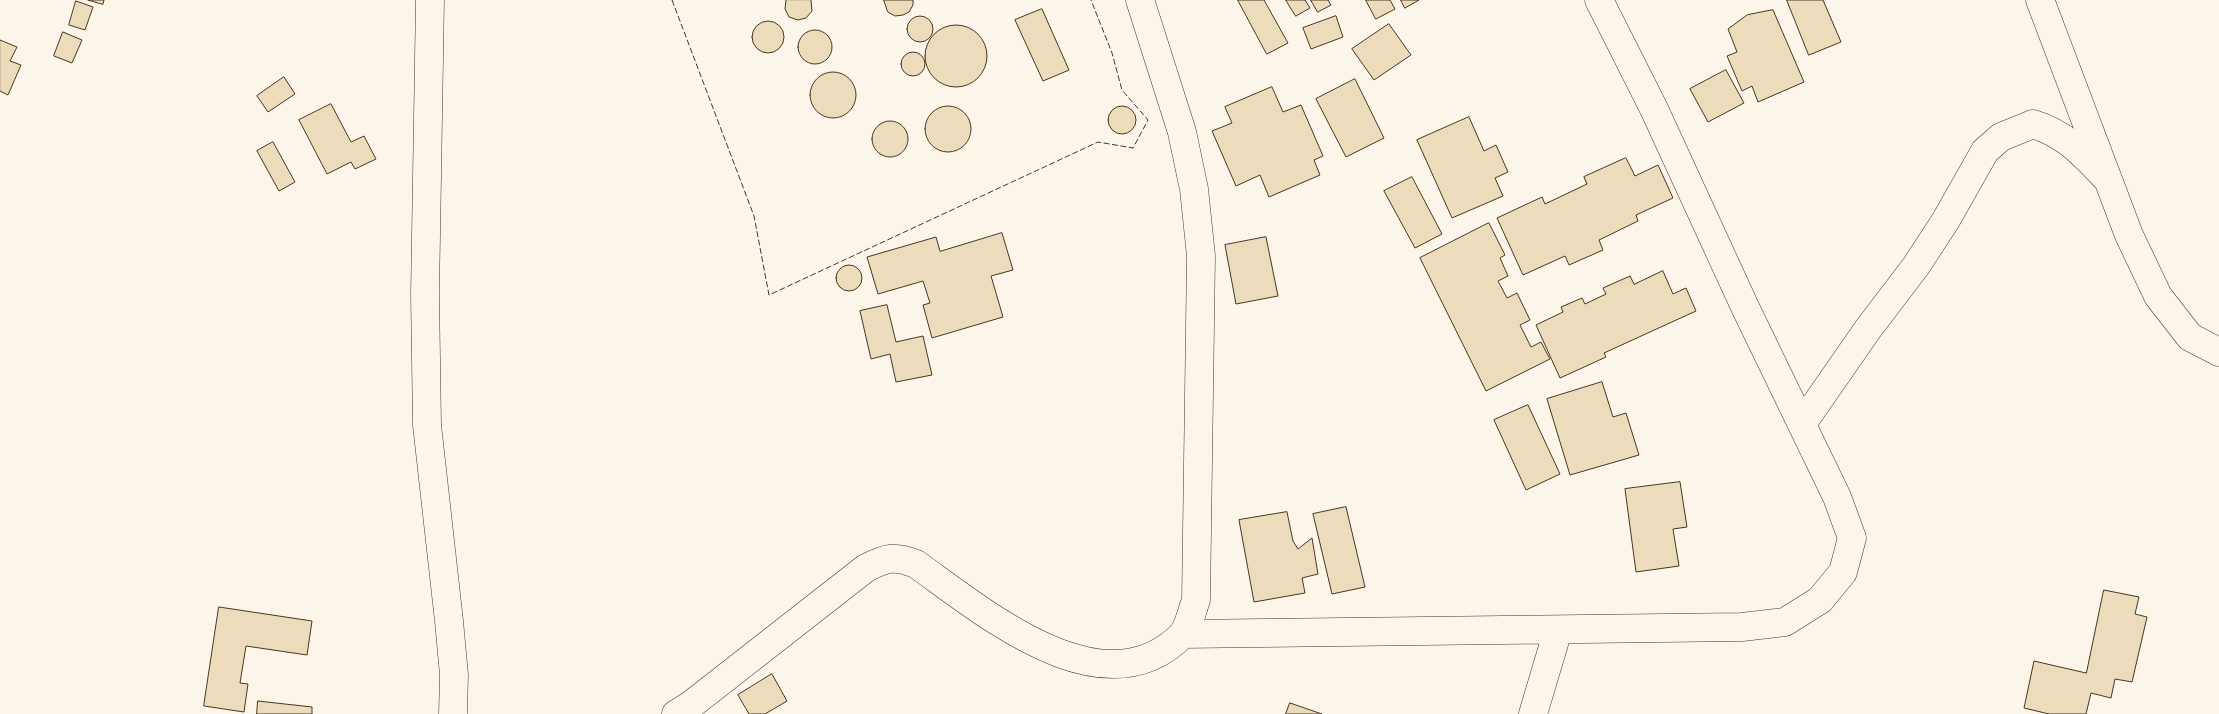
<!DOCTYPE html>
<html>
<head>
<meta charset="utf-8">
<style>
	body { margin:0 }
	canvas { display:block; background:#fbf6e9 }
</style>
</head>
<body>
<canvas width="2219" height="714"></canvas>
<script>
const context = document.querySelector('canvas').getContext('2d');
context.lineJoin = 'round';
function fill(path, color) { context.fillStyle = color; context.fill(path, 'evenodd'); }
function strokePath(path, color, width, dash) { context.strokeStyle = color; context.lineWidth = width; context.lineCap = dash ? 'butt' : 'round'; context.setLineDash(dash || []); context.stroke(path); }
const building = new Path2D(`
	M88 0H104L103 4Z
	M811 0 812 11 806 18 798 20 789 17 785 9 786 0Z
	M884 0H913V5L909 12 903 15 895 16 888 12Z
	M1238 0H1264L1288 43 1267 54Z
	M1286 0H1305L1310 8 1296 16Z
	M1311 0H1328L1331 5 1318 12Z
	M1366 0H1390L1395 9 1376 19Z
	M1401 0H1419L1405 8Z
	M1787 0H1823L1841 42 1809 55Z
	M76 1 93 7 85 30 69 25Z
	M1042 9 1069 70 1043 81 1015 20Z
	M1773 10 1804 82 1758 102 1752 86 1742 91 1727 56 1737 52 1728 29 1747 15Z
	M907 29a13 13 0 1 1 26 0a13 13 0 1 1-26 0Z
	M1336 16 1343 37 1311 49 1303 28Z
	M752 37a16 16 0 1 1 32 0a16 16 0 1 1-32 0Z
	M1389 24 1411 55 1374 80 1352 49Z
	M925 56a31 31 0 1 1 62 0a31 31 0 1 1-62 0Z
	M798 47a17 17 0 1 1 34 0a17 17 0 1 1-34 0Z
	M63 32 82 40 72 63 54 56Z
	M0 40 17 47 10 61 21 65 8 95 0 91Z
	M901 64a12 12 0 1 1 24 0a12 12 0 1 1-24 0Z
	M1726 70 1744 103 1708 122 1690 89Z
	M810 95a23 23 0 1 1 46 0a23 23 0 1 1-46 0Z
	M284 77 295 94 268 112 257 96Z
	M1355 79 1384 138 1346 157 1316 99Z
	M1272 87 1283 112 1301 105 1323 156 1314 160 1320 175 1269 197 1260 175 1236 186 1212 131 1232 123 1225 107Z
	M331 104 351 142 364 136 376 159 355 169 351 162 327 174 299 120Z
	M925 129a23 23 0 1 1 46 0a23 23 0 1 1-46 0Z
	M1108 120a14 14 0 1 1 28 0a14 14 0 1 1-28 0Z
	M1469 117 1484 151 1496 145 1508 172 1495 178 1503 196 1452 218 1417 140Z
	M872 139a18 18 0 1 1 36 0a18 18 0 1 1-36 0Z
	M273 142 295 182 279 191 257 151Z
	M1626 158 1635 176 1658 165 1673 198 1636 215 1638 221 1599 240 1603 250 1569 265 1565 256 1523 275 1497 218 1542 197 1545 204 1587 184 1584 177Z
	M1412 177 1442 234 1415 248 1384 191Z
	M1489 223 1505 255 1500 258 1508 276 1498 281 1507 298 1517 293 1530 320 1520 325 1531 347 1541 342 1550 359 1486 391 1420 258Z
	M1002 233 1013 270 991 276 1003 317 932 338 923 305 930 303 923 281 878 294 867 257 936 237 940 251Z
	M1266 237 1278 296 1236 304 1225 245Z
	M836 278a13 13 0 1 1 26 0a13 13 0 1 1-26 0Z
	M1663 271 1673 294 1686 288 1696 311 1604 353 1606 357 1560 378 1536 325 1563 312 1561 307 1582 298 1585 304 1606 294 1603 288 1630 276 1634 284Z
	M887 305 896 342 923 336 932 375 896 382 890 354 871 359 860 311Z
	M1602 382 1613 417 1626 413 1639 455 1570 475 1547 399Z
	M1528 405 1560 474 1526 490 1494 420Z
	M1680 482 1687 527 1673 529 1679 566 1636 572 1625 489Z
	M1346 507 1365 587 1332 594 1313 514Z
	M1287 512 1293 541 1298 549 1312 538 1318 574 1302 578 1305 593 1254 602 1239 520Z
	M2104 590 2139 597 2135 614 2147 617 2132 682 2115 679 2111 698 2091 693 2086 714H2049L2024 708 2034 661 2086 673Z
	M219 607 312 621 307 655 246 646 240 683 248 684 244 712 204 706Z
	M772 674 787 701 765 714H749L738 695Z
	M258 701 312 707V714H257Z
	M1290 703 1322 714H1286Z`);
fill(building, '#ecdcbc');
strokePath(building, '#4a3520', 1);
const minor = new Path2D(`
	M430 0 425 294 427 425 449 621 454 675 453 714
	M2040 0 2129 235 2158 296 2190 337 2219 352
	M1802 424 1868 329 1916 266 1946 220 1985 151 2001 137 2033 124C2066 134 2084 155 2108 180
	M1183 634 1742 627 1785 622 1820 600 1843 572 1852 538 1837 497 1745 307 1654 109 1599 0
	M676 714 692 704 866 568C886 558 894 555 916 564 984 612 1103 714 1182 635 1189 627 1192 610 1196 600L1201 256 1194 189 1182 132 1140 0
	M1533 714 1558 630`);
strokePath(minor, '#4a3520', 29);
strokePath(minor, '#fbf6e9', 28);
strokePath(new Path2D(`
	M672 0 754 216 769 295 1098 142 1133 148 1148 120 1122 90 1112 53 1091 0`), '#4a3520', 1, [6, 2.5]);
</script>
</body>
</html>
